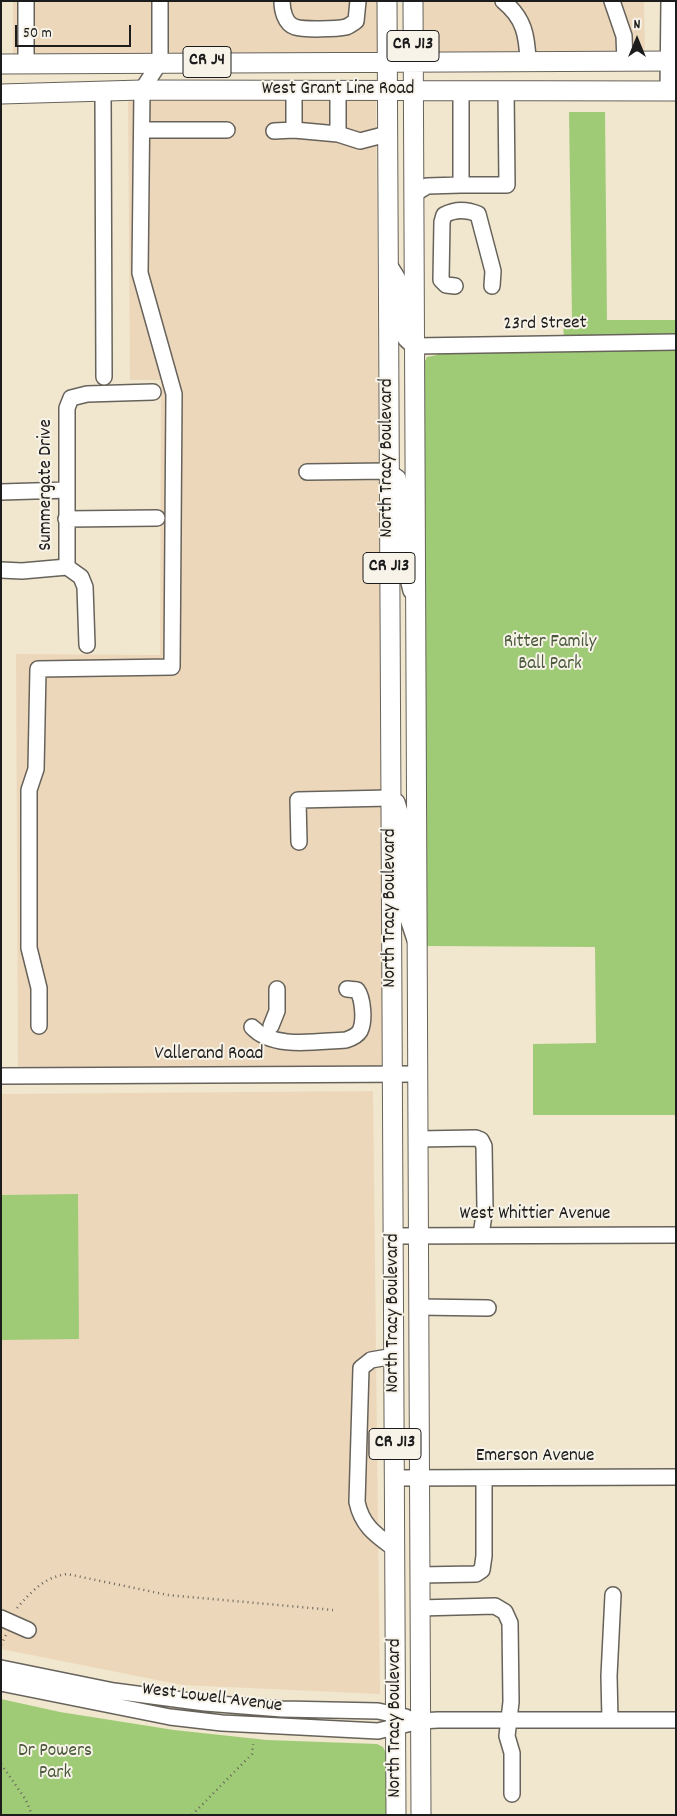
<!DOCTYPE html>
<html>
<head>
<meta charset="utf-8">
<style>
	body { margin:0 }
	#map { position:relative; width:677px; height:1816px; overflow:hidden; background:#f1e7cf; font-family:Dekko,sans-serif }
	canvas { display:block }
	.frame { position:absolute; inset:0; border:2px solid #1c1c1c; pointer-events:none }
	.north { position:absolute; left:612px; top:15px; width:50px; height:50px; -webkit-text-stroke:4px #f7f3e8; paint-order:stroke; rotate:0deg; font-size:14px; font-weight:700; line-height:20px; text-align:center; color:#1c1c1c }
	.north::after { content:''; display:block; margin:auto; width:18px; height:22px; background:#1c1c1c; clip-path:polygon(50% 0,100% 100%,50% 72%,0 100%) }
	.scale { position:absolute; left:15px; top:25px; width:116px; height:22px; box-sizing:border-box; border:2px solid #1c1c1c; border-top:0; padding-left:6px; font-size:15px; line-height:18px; white-space:nowrap; color:#1c1c1c; -webkit-text-stroke:4px #f7f3e8; paint-order:stroke }
</style>
</head>
<body>
<div id="map">
<canvas width="677" height="1816"></canvas>
<div class="frame"></div>
<div class="north">N</div>
<div class="scale">50 m</div>
</div>
<script>
const context = document.querySelector('canvas').getContext('2d');
context.lineJoin = 'round';
function fill(path, color) { context.fillStyle = color; context.fill(path, 'evenodd'); }
function strokePath(path, color, width, dash) { context.strokeStyle = color; context.lineWidth = width; context.lineCap = dash ? 'butt' : 'round'; context.setLineDash(dash || []); context.stroke(path); }
function label(font, color, halo, rows, align = 'center') {
  context.font = font + ' Dekko,sans-serif'; context.lineWidth = 4; context.setLineDash([]); context.textBaseline = 'middle'; context.strokeStyle = halo; context.fillStyle = color; for (const [text, x, y, turn = 0] of rows) {
    context.save(); context.translate(x, y); context.rotate((+turn || 0) * Math.PI / 180); context.textAlign = isNaN(turn) ? turn : align; if (halo) context.strokeText(text, 0, 0); context.fillText(text, 0, 0); context.restore();
  }
}
fill(new Path2D(`
	M13 1H382L381 56 13 58Z
	M420 1H644L645 56 418 53Z
	M128 96 376 98 383 1068 18 1070 16 654 160 655 161 380H130Z
	M373 1091 380 1694 182 1685 1 1649V1094Z`), '#edd7bb');
fill(new Path2D(`
	M569 112H605L607 320H676V1115H533V1044L596 1043 595 947 426 946 424 363 427 357 437 355V338L564 340 563 321 572 320Z
	M78 1194 79 1339 1 1340V1195Z
	M1 1699 60 1712 174 1730 267 1740 377 1744 383 1747 386 1753 387 1815H1Z`), '#9fcb77');
const minor = new Path2D(`
	M26 1V63
	M282 1C282 10 285 24 295 27 304 30 337 29 346 27 349 26 353 23 356 21L358 1
	M503 1C524 18 527 35 528 61
	M612 1 624 36 625 61
	M103 91 104 377
	M668 91 669 1
	M142 130H227
	M294 130 338 134V90
	M274 131 294 130V90
	M338 134 360 141 387 134
	M461 185H507L506 90
	M414 194 427 186 461 185V90
	M388 263C392 270 398 277 400 284 403 305 391 335 415 346L676 342
	M455 286 446 285 441 280 442 222 444 215C455 209 466 209 478 214L493 271 492 286
	M307 472 388 471 398 478 403 496 405 566 411 591
	M1 492 67 490
	M66 519 157 518
	M67 567V408L71 398 87 394 153 392
	M67 567 81 577 85 587 87 645
	M1 570 22 571 67 567
	M299 842 298 800 390 798 397 802 404 825 405 910 415 940
	M39 1026V988L29 948V790L36 769 38 669 172 667 174 394 140 273 142 90 160 62V1
	M271 1026 277 1011V989
	M252 1027C273 1050 318 1041 346 1040 352 1038 357 1036 360 1031 365 1021 363 998 357 990L347 989
	M1 1076 418 1074
	M418 1139 476 1138 481 1140 484 1146 485 1208 481 1235
	M394 1236 676 1235
	M418 1307 488 1308
	M394 1356 371 1360 361 1368 357 1502C362 1526 376 1535 395 1549
	M395 1478 676 1477
	M419 1575 476 1574 482 1570 484 1556V1478
	M419 1608 495 1606 505 1612 510 1623 511 1702 507 1736 512 1753V1794
	M1 1618 28 1630
	M1 1668 114 1691 205 1703 282 1709 378 1711 406 1717
	M1 1683 170 1717 222 1723 378 1731 420 1721 438 1720H676
	M610 1720 609 1676 613 1595`);
const major = new Path2D(`
	M387 1 396 1815
	M413 1 421 1815
	M1 64 676 61
	M1 94 142 90 676 91`);
strokePath(minor, '#67635b', 18);
strokePath(major, '#67635b', 21);
strokePath(new Path2D(`
	M17 1608C31 1592 44 1577 67 1574L168 1595 333 1610
	M1 1645 6 1635
	M1 1764 26 1800 32 1815
	M192 1815 252 1754 253 1744`), '#67635b', 2.5, [1, 4]);
strokePath(minor, '#fff', 15);
strokePath(major, '#fff', 19);
for (const [x, y, w] of [
	[413,46,52],
	[207,62,48],
	[389,568,52],
	[395,1444,52]
]) { const box = new Path2D(); box.roundRect(x - w / 2, y - 15.5, w, 31, 4); context.fillStyle = '#f7f3e8'; context.fill(box); strokePath(box, '#1c1c1c', 1); }
label('bold 18px', '#1c1c1c', null, [
	["CR J13",413,46],
	["CR J4",207,62],
	["CR J13",389,568],
	["CR J13",395,1444]
]);
label('19px', '#1c1c1c', '#f7f3e8', [
	["West Grant Line Road",338,90],
	["23rd Street",545,325,-1],
	["North Tracy Boulevard",388,458,-90],
	["Summergate Drive",47,485,-90],
	["North Tracy Boulevard",391,908,-90],
	["Vallerand Road",209,1055],
	["West Whittier Avenue",535,1215],
	["North Tracy Boulevard",394,1313,-90],
	["Emerson Avenue",535,1457],
	["West Lowell Avenue",212,1699,7],
	["North Tracy Boulevard",396,1718,-90]
]);
label('19px', '#4a593c', '#f7f3e8', [
	["Ritter Family",550,643],
	["Ball Park",550,665],
	["Dr Powers",55,1752],
	["Park",55,1774]
]);
</script>
</body>
</html>
